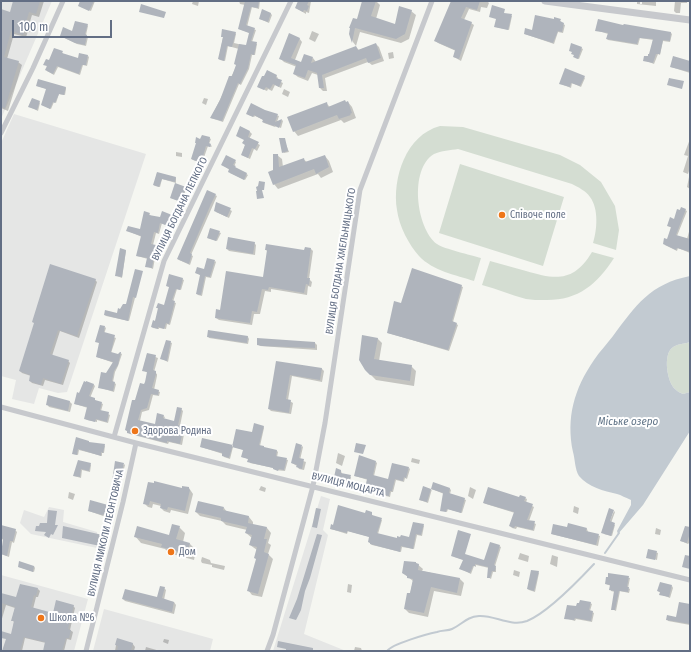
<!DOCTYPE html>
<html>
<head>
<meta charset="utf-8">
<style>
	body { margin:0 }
	#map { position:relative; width:691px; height:652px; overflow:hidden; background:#f5f6f1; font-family:"Fira Sans Condensed",sans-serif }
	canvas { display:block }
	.frame { position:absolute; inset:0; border:2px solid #626e84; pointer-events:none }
	.scale { position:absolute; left:12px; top:20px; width:100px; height:18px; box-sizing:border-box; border:2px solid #626e84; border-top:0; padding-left:5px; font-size:12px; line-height:14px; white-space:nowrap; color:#626e84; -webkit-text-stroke:3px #fff; paint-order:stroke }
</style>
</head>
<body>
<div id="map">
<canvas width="691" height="652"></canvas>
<div class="frame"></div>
<div class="scale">100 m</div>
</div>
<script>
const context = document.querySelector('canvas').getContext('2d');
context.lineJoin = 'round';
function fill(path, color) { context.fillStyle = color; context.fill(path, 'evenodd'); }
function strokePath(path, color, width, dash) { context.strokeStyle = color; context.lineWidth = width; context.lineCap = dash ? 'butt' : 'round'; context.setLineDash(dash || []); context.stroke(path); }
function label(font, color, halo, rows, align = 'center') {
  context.font = font + ' "Fira Sans Condensed",sans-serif'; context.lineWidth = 4; context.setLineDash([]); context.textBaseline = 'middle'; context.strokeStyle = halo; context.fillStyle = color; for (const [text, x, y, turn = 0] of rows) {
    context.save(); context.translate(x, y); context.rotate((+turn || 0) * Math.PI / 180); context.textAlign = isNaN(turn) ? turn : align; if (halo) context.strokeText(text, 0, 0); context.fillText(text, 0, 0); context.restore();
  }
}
fill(new Path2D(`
	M1 1H52L1 119Z
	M14 114 146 154 67 392 58 393 39 388 34 404 12 399 16 380 1 376V143Z
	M321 496 330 499 323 530 328 535 304 634 346 651H273Z
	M49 507 64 510 63 522 97 532V548L31 534 20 523 24 510 44 517Z
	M1 575 88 599 74 651H1Z
	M104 609 213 639 210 651H93Z`), '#e5e6e5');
fill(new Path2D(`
	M440 126 463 127 560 155 580 165 601 182 615 206 619 230 616 250 593 243C597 230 599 209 590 197 586 191 578 187 572 184L458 149C451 150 441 151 434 154 409 169 416 228 437 244 444 249 471 255 481 258L474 281C456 275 433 271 419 256 409 245 399 226 397 210 392 178 406 135 440 126Z
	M460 164 564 197 543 266 439 233Z
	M592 252 614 258C597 285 577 301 544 300 538 300 532 300 526 299 511 295 497 289 482 285L490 261C502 264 514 268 526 271 556 280 574 282 592 252Z
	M690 342V392L683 394C680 393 677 391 675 389 667 382 663 355 672 348 676 344 684 344 690 342Z`), '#d4ddd2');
fill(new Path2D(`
	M690 276V342C684 344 676 344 672 348 663 355 667 382 675 389 677 391 680 393 683 394L690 392V431L643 505 618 534 617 531 631 505V500C626 498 621 495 617 494 604 491 588 487 579 476 575 470 575 459 573 452 566 418 574 389 594 360 600 351 607 344 613 336 636 305 650 284 690 276Z`), '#c2cad1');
fill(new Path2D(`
	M14 1H44L39 17 32 15 29 25 31 27 30 32 28 31 26 37 14 34 7 59 18 62 22 65 8 111 1 108V10L11 13Z
	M82 1H95L91 11 81 7Z
	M193 1H199L198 6 192 4Z
	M239 1H260L259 9 252 7 247 27 256 30 252 42 257 44 255 55H252L249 69 241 85 239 84 223 122 211 118 237 65 239 49 228 46 225 61 220 60 219 59 223 37 222 36 235 33 236 34 234 43 247 46 250 33 239 29 245 5 240 4Z
	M299 1H311L309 13 306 12V14L296 8Z
	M364 1H376L380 5 376 19 395 25 411 11 416 15 409 39 401 43 360 32 356 46 353 42 350 34 357 20Z
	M453 1H487L489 3 487 8 481 7 480 12 469 9 464 20 471 23 474 25 461 61 454 57 456 51 438 43 436 41Z
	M637 1H640V4H642V1H656V6L637 4Z
	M675 1H687V3H681L680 13H676L674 11Z
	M504 9V14L512 16 509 30 496 27Z
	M270 13 272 15 269 23 260 19Z
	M555 20H560L561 23 565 25 563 33 558 32 554 44 525 34 533 32Z
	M87 25 88 26 86 35 88 37 86 46 77 44 61 36 73 32Z
	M596 30 671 33 672 34 670 42 663 41 660 55 658 54 654 64 644 60 649 58 653 40 640 38 638 45 608 40 607 39 608 34Z
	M312 31 319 34 315 42 309 39Z
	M299 38 302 42 295 60 302 63 313 58 316 62 356 47 359 50 376 44 379 47 384 61 372 65 368 62 325 78 327 91H323L320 88 318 75 312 73 308 81 298 77 294 74 297 67 284 62 280 58Z
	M581 48 583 49 579 59 575 58 573 52H571Z
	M62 52 63 54 79 60 88 56 89 57 87 66 83 65 80 75 58 67 54 75 47 71 48 67 46 66Z
	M393 52 394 58 389 59 388 53Z
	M690 62V73L671 67Z
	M276 76 278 78 277 80 283 83 281 88 275 85 272 91 268 89 267 91 258 87Z
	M584 77 585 78 581 87 572 83 571 88 561 84Z
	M37 86 66 88V89L65 95 59 94 56 103 54 102 51 109 42 105 47 89Z
	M284 89 290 92 288 97 282 94Z
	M204 98 208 99 206 105 202 103Z
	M39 102 40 103 38 111 30 107Z
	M348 102 352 107 356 118 344 123 341 120 298 136 294 131 327 104 330 107Z
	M265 111 279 116 277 122 282 120 283 121 281 128 276 126 275 127 264 123 263 122 264 120 255 116 254 117 249 115Z
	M240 127 250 132 252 134 249 139 260 145 257 151 254 149 250 159 242 155 245 145V140L237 135Z
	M209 138 211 139 209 144 212 146 211 147 208 146 202 163 193 160 192 159 200 140Z
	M284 139 289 152 284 153 283 152Z
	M690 139V168L688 174 683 172 688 156 684 155Z
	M176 152 182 153V157L176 156Z
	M277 155 282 159 283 167 303 159 307 162 325 156 329 161 333 172 321 178 318 174 278 189 274 184V170Z
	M235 161 236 162 234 167 248 175 245 180 230 173V170L222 165Z
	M157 173 176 178V183L162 179 160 187 155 186 154 185Z
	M689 177H690V189L687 187Z
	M185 187 186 189 182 202 171 198Z
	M215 195 217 196 191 255 193 256 190 265 179 260 178 259Z
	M217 203 232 211 229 218 216 212Z
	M681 208 687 211 677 236 687 239 690 228V253L678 248 677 251 665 245 668 241 672 228 668 226 675 220Z
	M149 214 151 216 161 219 171 216 173 218 169 227 162 223 159 234 156 233 153 245 157 247 153 269 146 266 148 259 137 256 142 237 128 231 141 230Z
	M210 229 221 233 217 241 208 238Z
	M254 243 256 245 255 255 229 251 227 249Z
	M311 249 313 251 309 279 312 282 311 287 308 286 307 295 271 289V292L265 291 260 314H254L252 325 219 320 216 318 221 311 264 278 268 252 266 250 305 251Z
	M125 250 126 251 122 278 117 276Z
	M215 261 216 262 211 278 206 277 202 296 198 295 197 294 201 275 196 273 205 270Z
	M413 269 463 287 453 322 458 325 449 351 388 333 402 304Z
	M142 271 129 321 106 316 105 315 118 314 126 306Z
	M182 279 184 280 181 290 177 289 173 302 176 303 170 325 167 324 166 329 159 328V329L153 328 152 327 155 322 159 309 157 308 165 306 170 287 167 286Z
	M95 280 97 282 79 338 60 331 52 356 68 361 70 363 63 385 45 380 43 386 32 383 30 381 31 376 22 373 20 371Z
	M105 327 106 328 104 334 116 338 111 353 119 355 120 353 122 354 118 366 115 372 113 382 116 384 114 392 101 388 114 363 97 357 100 343 96 341Z
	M208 336 248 337 249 339 248 344 209 338Z
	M377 338 382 343 379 361 411 366 416 371 414 386 376 380 366 370Z
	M258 340 315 343 317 345V350L260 346 258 344Z
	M167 341 172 343 168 362 162 359Z
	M147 354 158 358 154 372 157 374V376L154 390 160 392 159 396 153 395 149 410 142 412 140 421 155 425 163 416 165 417 164 419 175 422 181 409 183 411 180 426 185 429 182 445 169 442 168 444 130 434 126 430 135 402 145 385 148 373 143 370Z
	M277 362 322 369 324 371 322 382 292 376 288 400 293 403 291 414 271 411 269 409Z
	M93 384 95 386 90 398 103 404 101 411 110 415 108 423 97 420V422L87 420 85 418 88 408 75 404 80 394Z
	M49 396 70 402 72 404 70 412 49 407 47 404Z
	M263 426 264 428 260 446 265 449 277 451 278 452 277 457 288 460 285 471 275 470 274 468 250 463 249 459 242 457 244 450 234 447Z
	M77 439 89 442 90 443 104 445 105 446 104 453H102V456L79 450 78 455 74 454Z
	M232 446 233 447 230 459 224 457 223 454 201 447Z
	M302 446 303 447 300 460 306 462 304 470 299 469 297 466 292 463Z
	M338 453 345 456 342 466 336 463Z
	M412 458 420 460 419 464 411 462Z
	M376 462 377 463 374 476 389 480 409 468 410 469 407 479 405 478 404 482 396 480 393 492H391L390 497 386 496 385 493 367 489 366 488 368 480 355 476Z
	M90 464 91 465 90 472 82 470 81 478 74 476 75 471Z
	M124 464 125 465 120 484 114 482 113 481Z
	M341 471 342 474 351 477 349 487 339 486 338 484 334 482Z
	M149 483 183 489 189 488 193 494 188 514 171 510 170 513 164 511 161 508V506L153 504 152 508 148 507 145 504Z
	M434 483 450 489 451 490 450 494 466 500 462 513 448 509 447 512 441 510 444 494 432 489 428 503 420 500 424 487 432 490Z
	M261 486 266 488 265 492 259 490Z
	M470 487 476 490 473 499 468 496Z
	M69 492 75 494 73 500 68 498Z
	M520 498H525L527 499 526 503 534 507 529 521 536 524 534 531 517 527 516 529 512 528 510 526 515 513 486 504 484 503Z
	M107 505 108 507 107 514 103 516 89 511Z
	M574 506 579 508 578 514 573 512Z
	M224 508 227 512 249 517 253 522V525L267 528 271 533 268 543 271 545 268 554 273 559 262 597 252 595 248 590 257 559V550L250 545 252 538 246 533 247 530 226 525 222 521 200 516 196 512Z
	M614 511 615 512 611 523 615 525 612 536 604 534Z
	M371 512 373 517 382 520 378 534 397 539 410 538 423 525 424 526 422 536 417 535 414 549 402 547 401 552 372 545 369 542 370 537 348 531 347 534 331 529 332 525 334 526Z
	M1 526 15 530 17 532 14 543 12 542 9 557 1 554 4 540 1 539Z
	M179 527 185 533 183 542 190 544 196 550 194 560 169 553 165 549 141 543 135 536H170Z
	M656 528 661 530 660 535 655 534Z
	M690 528V542L688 544 681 541Z
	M587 529 588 532 600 536 598 546 552 534Z
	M471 536 465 556 485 561 499 546 501 547 495 566 496 568V572H493L491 579 488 577 489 568 476 565V567L474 566 471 574 461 569 464 560 452 556 464 559Z
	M649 550 658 553 657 560 647 557Z
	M520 553 529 556 528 562 518 559Z
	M552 555 558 557 557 567 550 564Z
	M202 557 210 560 211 563 225 566 224 570 212 567V565L202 563 201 561Z
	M405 562 416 563 423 569 422 571 460 579 464 583 461 596 434 591 428 617 409 613 405 609 410 594 413 581 403 573Z
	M34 566 35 568 34 572 19 567Z
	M514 570 520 572 519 577 513 575Z
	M538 572 539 573 535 592 529 590 528 589Z
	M609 574 630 578 628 588 630 589 629 593 620 591 616 611 612 609 615 592 611 591V586L606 584Z
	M348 584 352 585 351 593 347 592Z
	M672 586 673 588 670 598 660 594 661 593 658 591Z
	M164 588 166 590 164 600 174 602 176 605 174 614 125 601 123 599 158 598Z
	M38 589 40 591 38 597H36L33 609 53 614 73 606 75 608 70 630 73 632 71 640 67 639 64 651H44L46 643 25 638 22 651H3L12 635 14 622 12 620 15 608 6 605 1 622V594L17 598Z
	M590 603 592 604 590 611 594 613 592 622 576 619 575 621 565 618 577 608Z
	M690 605V625L668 621 667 619 677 618Z
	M164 639 169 640 168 644 163 642Z
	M117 640 132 643 135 647 134 651H115Z
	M146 647 160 651H145Z
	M355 647 361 648 362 651H354Z`), '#0003');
strokePath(new Path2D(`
	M605 553 619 533
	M387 651C392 644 427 634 437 632 442 630 448 631 452 629 463 624 466 617 479 616 495 615 510 627 527 621 547 613 579 580 594 564`), '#c2cad1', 2);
fill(new Path2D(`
	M13 1H40L36 14 29 12 26 22 29 23 27 29H25L23 35 11 31 4 57 19 61 5 108 1 107V9L10 12Z
	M80 1H94L89 11 78 6Z
	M245 1H259L258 8 251 7 246 25 255 28 251 41 257 42 254 55 251 54 248 68 240 84 238 83 222 121 210 118 220 100 229 76H232L236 65 234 64 239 44 246 45 249 33 238 29Z
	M298 1H309L307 5 309 6 307 11 304 10 303 12 295 8Z
	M362 1H376L371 16 395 24 399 6 412 10 405 34 396 39 355 28 352 43 349 34 350 28H349L353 18 357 19Z
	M451 1H480L477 10 466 7 461 18 472 22 459 59 453 57 455 50 434 41Z
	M141 4 166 12 164 18 139 12Z
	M492 5 505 9 504 13 512 14 508 30 494 27 496 19 489 17Z
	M262 9 271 13 268 22 259 19Z
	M535 15 554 19V17L561 19 560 21 564 23 562 32 558 31 553 43 524 34 525 28 532 30Z
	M598 19 623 25 624 24 671 32 670 41 663 40 660 54H656L653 63 643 61 644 56H648V54H649L653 39 639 38 637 44 606 39 608 33 595 31Z
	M75 21 88 24 85 34 87 35 85 45 75 43 60 36 63 27 72 31Z
	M222 29 236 32 232 47 227 46 224 61 218 59 223 37H221Z
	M289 33 300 38 291 58 301 62 304 54 313 57 311 63 356 46 358 50 376 43 381 58 368 63 366 58 322 75 324 88H319L317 73 308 70 305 78 293 74 296 65 279 59Z
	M571 43 582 47 578 59 573 57 574 55 571 54 572 52 569 51Z
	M54 48 63 51 62 53 78 58 79 53 88 55 86 65H82L79 74 57 66 53 74 45 70 47 66 43 65 46 59 49 60Z
	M673 56 690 61V72L670 67Z
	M565 68 585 76 580 86 571 83 570 87 559 84Z
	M267 70 277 75 276 78 282 80 279 87 273 84 270 89 266 87 264 90 257 87 262 76H264Z
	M669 78 684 81 682 89 667 85Z
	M38 79 66 87 64 95 59 94 55 103 53 102 50 109 41 105 46 89 36 86Z
	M32 98 40 101 37 110 28 107Z
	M345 100 346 102 348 101 352 113 350 114 351 115 339 119 337 115 293 132 287 117 327 102 328 107Z
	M251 103 265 110 278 114 275 122 282 119 279 128 275 126V125L274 126 262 122 263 120 254 115 253 117 246 114Z
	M240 126 250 131 248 137 259 142 255 149 252 148 248 158 241 155 245 145 242 143 244 140 236 136Z
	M202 135 210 137 209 143 211 144 210 147 206 146 201 163 191 159 196 143H195L196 137 200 139Z
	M279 138H285L288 151 282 153Z
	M273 154H278L279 167 304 158 305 162 325 155 329 167 316 174 314 169 273 185 268 172 273 170Z
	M226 155 236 160 233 165 236 166 235 167 247 173 244 180 228 172 229 169 221 165Z
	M157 172 176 177 175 182 162 179 159 187 153 185Z
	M259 181 265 182 264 190H262L264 198 257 199 256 191H257L256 187 258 186Z
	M175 183 186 187 181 202 170 198Z
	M207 190 216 194 211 204 190 253 192 254 189 264 177 259Z
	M216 202 231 208 227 217 214 211Z
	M681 207 686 209 676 235 690 239V252L677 248 676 250 663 244 664 238 667 239 671 227 667 226 670 217 674 219 677 209 680 210Z
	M144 211 150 213 149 215 160 217 162 211 172 215 168 226 160 223 158 233 154 232 151 244 156 245 152 268 145 267 147 258 136 256 141 236 126 231 128 226 140 229Z
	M210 228 220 231 216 241 207 238Z
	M228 237 255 242 253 254 226 249Z
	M266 244 304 250 305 247 311 248 307 278H310L309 285 306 284 304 293 269 287 268 290 262 289 257 312 252 311 250 323 215 318 216 309 220 310 226 271 263 277 267 250H265Z
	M120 248 126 250 122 277 115 276Z
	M207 258 215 260 210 277 205 276 201 295 196 294 200 275 195 273 197 267 204 269Z
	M50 264 96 279 77 336 58 330 50 354 69 360 61 384 43 378 41 385 29 381 30 375 19 371 34 323 32 322Z
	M412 268 462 285 452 321 457 323 448 350 387 333 394 301 401 303Z
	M135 269 143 271 136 298 133 297 128 321 104 315 105 310 117 313 118 308 120 309 123 304H126Z
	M169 274 183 278 180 290 176 289 172 300 175 301 169 324 166 323 164 329 158 327V329L151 327 153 320 155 321 158 308H156L158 303 164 305 169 287 166 286Z
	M100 325 105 326 104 332 115 335 111 352 118 354 120 352H121L118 365 114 371 112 381 115 382 113 391 98 388 101 372 106 373 113 362 96 357 99 343 95 342Z
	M208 330 248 336 247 343 207 337Z
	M362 335 378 338 374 359 412 365 410 381 370 375 365 370 359 360Z
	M257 338 315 342V348L262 346 257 345Z
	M166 340 171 341 167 361 160 359Z
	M147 353 156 355 153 370 156 371V374L152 388 159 390 158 395 151 394 147 408 141 410 138 420 155 424 157 413 164 415 163 418 174 421 177 407 182 408 178 425 184 426 180 444 167 441V443L127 433V431L125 430 132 400H135L140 383 144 384 145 382 147 372 142 371Z
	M276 361 322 368 320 380 290 375 286 399 291 400 289 413 268 409Z
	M84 381 86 382V381L94 384 89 396 95 398V400L102 402 100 410 109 412 107 422 96 419 95 422 84 419 87 407 74 404 77 392 79 393Z
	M48 395 70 401 68 411 46 405Z
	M254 423 264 426 259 445 264 446V447L277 450 276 456 287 458 284 470 279 469 278 471 273 469V468L247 462 248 459 241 457 243 450 232 447 236 429 252 432Z
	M76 437 89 441V442L105 444 103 453 101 452V456L78 449 77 455 72 454Z
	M202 438 233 445 229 458 222 456V453L200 447Z
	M296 443 302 445 299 458 304 459 302 469 296 467 297 465 291 463Z
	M356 443 366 445 363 454 354 452Z
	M359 455 376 461 373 475 388 479 392 463 409 467 406 478 404 477 403 481 395 479 392 491H390L389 496 384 495 385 493 365 488 367 479 354 476Z
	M78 460 91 463 89 471 81 469 80 477 73 476Z
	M115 461 124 463 119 483 112 482Z
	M336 468 341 470V473L351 475 348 486 337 485V483L333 482Z
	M154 481 182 488V486L189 487V489L190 490 185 511 168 507 167 510 160 508 161 504 150 501 149 505 143 504 148 482 154 483Z
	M433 482 450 488 449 493 465 498 461 513 447 509 446 512 440 511 443 493 431 489 427 502 419 500 423 486 431 489Z
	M115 484 120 485 115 503 110 502Z
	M488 487 519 497 520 495 526 497 524 501 533 504 527 520 535 521 533 530 515 526 514 528 509 526 514 512 483 503Z
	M90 500 108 505 106 513 102 515 88 511Z
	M198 501 224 507 223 510 249 516 248 523 267 527 264 539H267L264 552 269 554 258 594 247 591 256 559 254 558 257 547 249 545 252 535 245 533 247 527 221 521V518L195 512Z
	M338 505 365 513 366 510 372 512V515L382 518 377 533 397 538V536L400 537 401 535 409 537 413 522 424 524 421 535 416 534 413 549 401 546 400 552 370 544V543L368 542 369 537 347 531V533L330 529 331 524 333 525Z
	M316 508 321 509 317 528 312 527Z
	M609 508 614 510 610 521 615 523 611 536 601 533Z
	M48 510 57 511 55 525H58L53 535 51 534 49 538 44 535 46 532 35 531 36 526H39L40 523H47Z
	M568 523 587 528 586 531 599 534 596 545 551 534 553 524 567 527Z
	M172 524 180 526 176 539 190 543 187 554 161 547 162 544 134 537 137 526 169 535Z
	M1 525 16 529 13 541H10L7 556 1 554 3 539 1 538Z
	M63 526 107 536 105 547 62 538Z
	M685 526 690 527V536H689L687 543 680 541Z
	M458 530 471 534 465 554 484 560 490 542 500 545 494 565 496 566 495 571H492L490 578H487L488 567 475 564V566H473L470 573 459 569 463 560 451 556Z
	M317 534 322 535 310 578 305 591 301 610 296 620 289 618 297 599Z
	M648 549 657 551 655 560 646 558Z
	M685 555 690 556V569L682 567Z
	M19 561 34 566 33 572 18 567Z
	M404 561 416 562V563L419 564 418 570 460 578 457 593 431 587 424 613 404 609 407 593H410L413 579 407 578V576L402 573Z
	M531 570 539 571 534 591 527 589Z
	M608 573 629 576 627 587H629L628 592 619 591 615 610H611L614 591 609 590 610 585 605 584 606 577H608Z
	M660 582 672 585 669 597 659 595 660 592 657 591Z
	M20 584 38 588 36 596 34 595 31 607 53 613 56 600 74 605 68 629 71 630 69 638H66L62 651H43L45 642 24 637 20 651H2L6 639 1 638V631L11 634 14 621H11L15 607 1 603V593L16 597Z
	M160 586 165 587 162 598 174 602 172 612 122 599 125 589 157 597Z
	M580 600 591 602 589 610 593 611 591 621 575 618 574 620 564 619 567 605 576 606 577 603H579Z
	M679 602 690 604V624L666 620 667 615 676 617Z
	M117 638 133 643 131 651H117L118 646 115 645Z
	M278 641 313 648V651H286V649L277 647Z`), '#afb4bc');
strokePath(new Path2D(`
	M1 133 33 68 63 1
	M1 407 136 443 690 580
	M114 437 164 261 291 1
	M86 651 123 502 136 443
	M267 651 273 635 313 486 325 423 360 190 432 1`), '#c7c9cd', 5);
strokePath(new Path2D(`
	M545 1 690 20`), '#c7c9cd', 7);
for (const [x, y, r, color] of [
	[502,215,4,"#ee7619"],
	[135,431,4,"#ee7619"],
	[171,552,4,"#ee7619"],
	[41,618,4,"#ee7619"]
]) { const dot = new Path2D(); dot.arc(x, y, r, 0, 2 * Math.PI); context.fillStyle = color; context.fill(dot); strokePath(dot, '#fff', 1.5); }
label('10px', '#626e84', '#fff', [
	["ВУЛИЦЯ БОГДАНА ЛЕПКОГО",180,209,-64],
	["ВУЛИЦЯ БОГДАНА ХМЕЛЬНИЦЬКОГО",341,261,-81],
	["ВУЛИЦЯ МОЦАРТА",348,485,14],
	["ВУЛИЦЯ МИКОЛИ ЛЕОНТОВИЧА",106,533,-77]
]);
label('10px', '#626e84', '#fff', [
	["Співоче поле",510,215],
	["Здорова Родина",143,431],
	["Дом",179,552],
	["Школа №6",49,618]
], 'left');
label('italic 11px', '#637689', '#fff', [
	["Міське озеро",628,422]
]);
</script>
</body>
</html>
